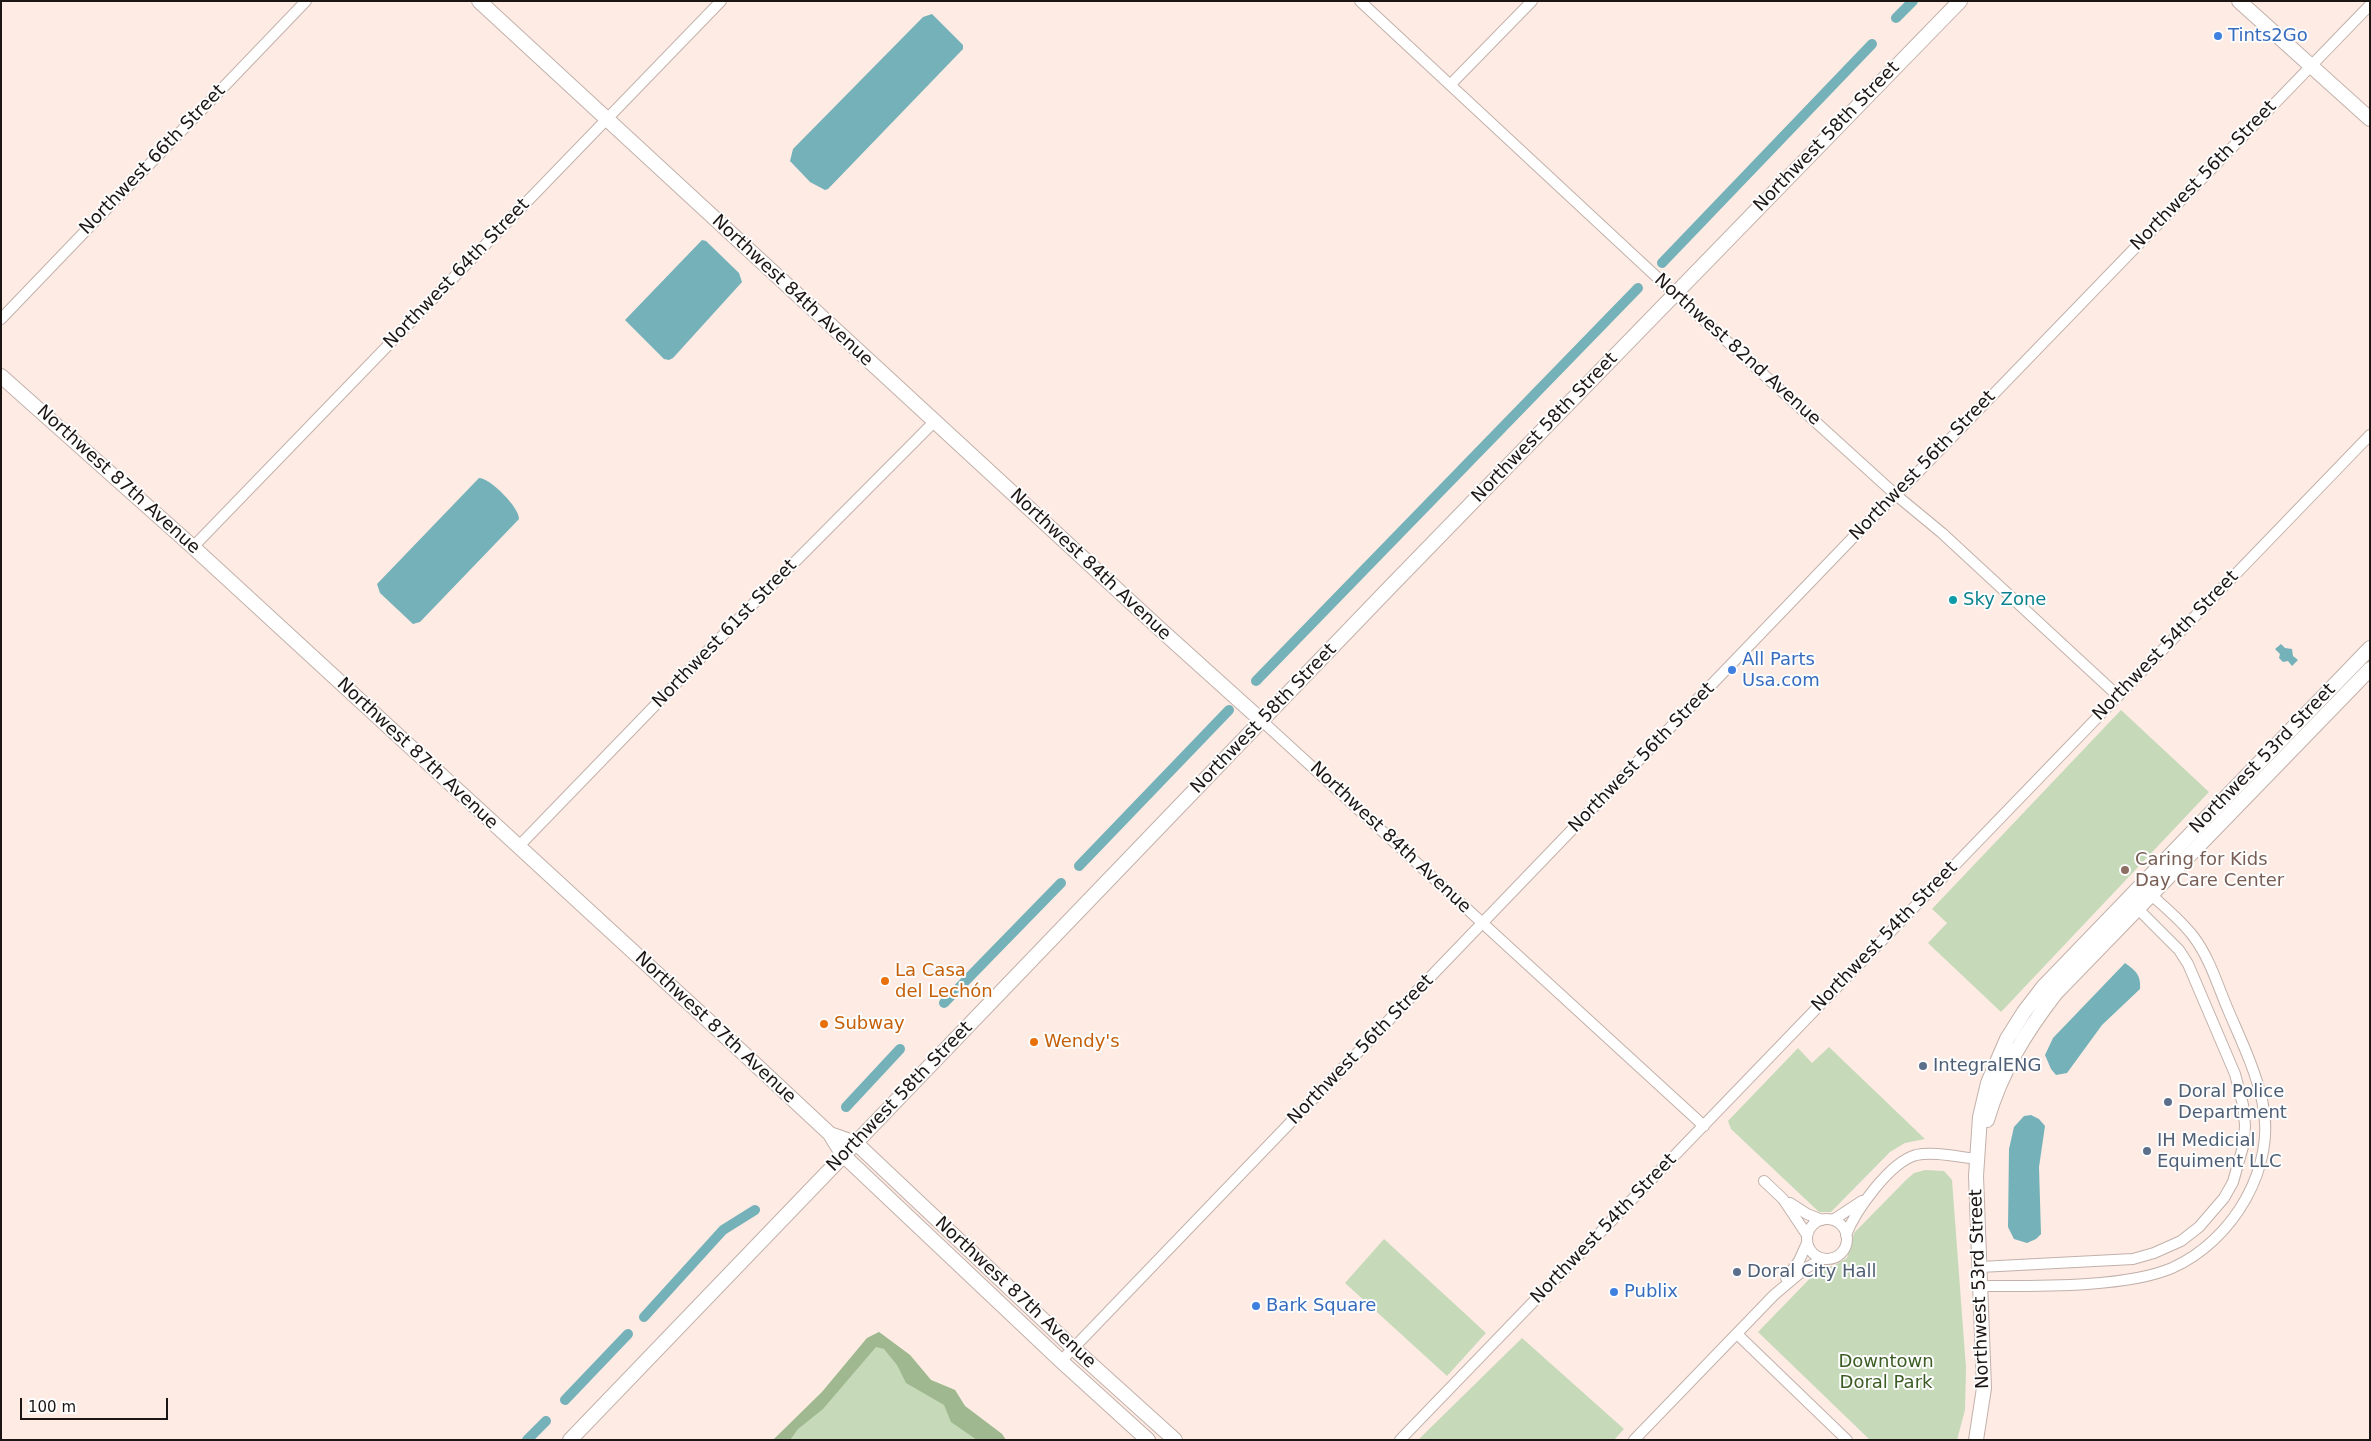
<!DOCTYPE html>
<html>
<head>
<meta charset="utf-8">
<style>
	body { margin:0 }
	#map { position:relative; width:2371px; height:1441px; overflow:hidden; background:#fdebe4; font-family:"DejaVu Sans",sans-serif }
	canvas { display:block }
	.frame { position:absolute; inset:0; border:2px solid #1b1513; pointer-events:none }
	.scale { position:absolute; left:20px; top:1398px; width:148px; height:22px; box-sizing:border-box; border:2px solid #1b1513; border-top:0; padding-left:6px; font-size:15px; line-height:18px; white-space:nowrap; color:#1b1513; -webkit-text-stroke:4px #fdfdfd; paint-order:stroke }
</style>
</head>
<body>
<div id="map">
<canvas width="2371" height="1441"></canvas>
<div class="frame"></div>
<div class="scale">100 m</div>
</div>
<script>
const context = document.querySelector('canvas').getContext('2d');
context.lineJoin = 'round';
function fill(path, color) { context.fillStyle = color; context.fill(path, 'evenodd'); }
function strokePath(path, color, width, dash) { context.strokeStyle = color; context.lineWidth = width; context.lineCap = dash ? 'butt' : 'round'; context.setLineDash(dash || []); context.stroke(path); }
function label(font, color, halo, rows, align = 'center') {
  context.font = font + ' "DejaVu Sans",sans-serif'; context.lineWidth = 4; context.setLineDash([]); context.textBaseline = 'middle'; context.strokeStyle = halo; context.fillStyle = color; for (const [text, x, y, turn = 0] of rows) {
    context.save(); context.translate(x, y); context.rotate((+turn || 0) * Math.PI / 180); context.textAlign = isNaN(turn) ? turn : align; if (halo) context.strokeText(text, 0, 0); context.fillText(text, 0, 0); context.restore();
  }
}
fill(new Path2D(`
	M2121 710 2209 792 2001 1012 1928 943 1947 923 1932 909Z
	M1829 1047 1925 1139 1905 1143 1890 1152 1831 1212H1819L1731 1129 1728 1121 1798 1048 1812 1063Z
	M1925 1170 1944 1171 1952 1180 1966 1368 1965 1410 1957 1440H1870L1758 1332 1822 1266H1833L1847 1258 1854 1233 1906 1180 1914 1173Z
	M1384 1239 1486 1333 1447 1376 1345 1283Z
	M879 1332 910 1355 931 1380 955 1390 965 1406 1002 1434 1006 1440H773L822 1392 867 1338Z
	M1522 1338 1624 1429 1614 1440H1418Z`), '#c6daba');
fill(new Path2D(`
	M879 1332 910 1355 931 1380 955 1390 965 1406 1002 1434 1006 1440H977L951 1422 944 1405 906 1383 897 1365 884 1349 876 1347 823 1409 798 1429 790 1440H773L822 1392 867 1338Z`), '#9fb88f');
fill(new Path2D(`
	M932 14 963 45V49L828 189 825 190 810 182 790 161 793 149 923 17Z
	M702 240 706 241 739 273 742 282 673 358 669 360 664 359 625 320Z
	M479 478C490 478 520 508 519 519L420 622 413 624 380 593 377 584Z
	M2281 644 2285 648 2292 649 2293 656 2298 660 2292 666 2288 661 2283 662 2279 658 2280 654 2275 649Z
	M2125 963C2136 971 2141 975 2140 989L2102 1025 2067 1073 2056 1075 2051 1069 2045 1055 2053 1038Z
	M2031 1115 2039 1119 2045 1126 2039 1167 2041 1234 2036 1239 2027 1243 2014 1239 2008 1227 2009 1149 2014 1127 2024 1116Z`), '#75b1b8');
strokePath(new Path2D(`
	M1896 18 1913 1
	M1662 263 1872 44
	M1256 681 1638 288
	M1079 866 1229 710
	M944 1003 1061 883
	M846 1107 900 1049
	M644 1317 723 1230 755 1210
	M565 1400 628 1334
	M527 1440 546 1421`), '#75b1b8', 10);
const street = new Path2D(`
	M1360 1 1675 294 1896 495 1942 533 2117 695
	M1450 85 1532 1
	M1 319 306 1
	M193 547 721 1
	M1262 721 1704 1126
	M518 847 755 602 934 422
	M1764 1181 1783 1199 1807 1235
	M1790 1203 1807 1214 1822 1220
	M1807 1239a20 20 0 1 1 40 0a20 20 0 1 1-40 0Z
	M1833 1220 1862 1201
	M1846 1235C1855 1211 1890 1162 1916 1155 1934 1151 1958 1157 1977 1159
	M1980 1267 2133 1259 2154 1253 2181 1241 2199 1227 2224 1198 2233 1182 2244 1143 2245 1125 2243 1105 2235 1074 2188 964 2179 950 2134 905
	M1786 1278 1799 1261 1807 1243
	M1981 1286C2033 1286 2126 1288 2172 1268 2233 1241 2278 1166 2262 1100 2255 1069 2241 1040 2229 1012 2218 987 2210 958 2193 936 2180 919 2163 906 2147 891
	M1737 1334 1847 1440
	M1061 1361 1867 523 1896 495 2370 5
	M1400 1440 2370 435
	M1634 1440 1774 1295 1806 1268 1823 1259`);
const secondary = new Path2D(`
	M479 1 1161 630 1262 721
	M2239 1 2370 119
	M1 376 193 547 726 1037 830 1134 843 1155 1061 1361 1148 1440
	M1987 1120C2001 1072 2025 1033 2055 994L2370 669
	M830 1134 856 1143 1072 1347 1175 1440
	M570 1440 1392 585 1960 1
	M1976 1440 1984 1388 1976 1176 1980 1117 1988 1083 2007 1039 2024 1012 2044 986 2370 648`);
strokePath(street, '#c2b1aa', 12);
strokePath(secondary, '#c2b1aa', 16);
strokePath(street, '#fff', 10);
strokePath(secondary, '#fff', 14);
for (const [x, y, r, color] of [
	[2218,36,5,"#3f7fe0"],
	[1953,600,5,"#0f9aa8"],
	[1732,670,5,"#3f7fe0"],
	[2125,870,5,"#8d6e63"],
	[885,981,5,"#e8710a"],
	[824,1024,5,"#e8710a"],
	[1034,1042,5,"#e8710a"],
	[1923,1066,5,"#5c6f8a"],
	[2168,1102,5,"#5c6f8a"],
	[2147,1151,5,"#5c6f8a"],
	[1737,1272,5,"#5c6f8a"],
	[1614,1292,5,"#3f7fe0"],
	[1256,1306,5,"#3f7fe0"]
]) { const dot = new Path2D(); dot.arc(x, y, r, 0, 2 * Math.PI); context.fillStyle = color; context.fill(dot); strokePath(dot, '#fdfdfd', 2); }
label('18px', '#366cbe', '#fdfdfd', [
	["Tints2Go",2228,36],
	["All Parts",1742,660],
	["Usa.com",1742,681],
	["Publix",1624,1292],
	["Bark Square",1266,1306]
], 'left');
label('18px', '#1b1513', '#fdfdfd', [
	["Northwest 58th Street",1827,137,-46],
	["Northwest 66th Street",153,160,-46],
	["Northwest 56th Street",2204,176,-46],
	["Northwest 64th Street",457,274,-46],
	["Northwest 84th Avenue",792,291,43],
	["Northwest 82nd Avenue",1737,350,42],
	["Northwest 58th Street",1545,428,-46],
	["Northwest 56th Street",1923,466,-46],
	["Northwest 87th Avenue",118,480,42],
	["Northwest 84th Avenue",1090,565,43],
	["Northwest 61st Street",725,634,-46],
	["Northwest 54th Street",2166,646,-46],
	["Northwest 58th Street",1264,719,-46],
	["Northwest 87th Avenue",417,754,43],
	["Northwest 56th Street",1642,758,-46],
	["Northwest 53rd Street",2263,759,-46],
	["Northwest 84th Avenue",1390,838,43],
	["Northwest 54th Street",1885,937,-46],
	["Northwest 87th Avenue",715,1028,43],
	["Northwest 56th Street",1361,1050,-46],
	["Northwest 58th Street",900,1097,-46],
	["Northwest 54th Street",1604,1229,-46],
	["Northwest 53rd Street",1980,1289,-92],
	["Northwest 87th Avenue",1015,1293,43]
]);
label('18px', '#0d838f', '#fdfdfd', [
	["Sky Zone",1963,600]
], 'left');
label('18px', '#785e54', '#fdfdfd', [
	["Caring for Kids",2135,860],
	["Day Care Center",2135,881]
], 'left');
label('18px', '#c56008', '#fdfdfd', [
	["La Casa",895,971],
	["del Lechón",895,992],
	["Subway",834,1024],
	["Wendy's",1044,1042]
], 'left');
label('18px', '#4e5e75', '#fdfdfd', [
	["IntegralENG",1933,1066],
	["Doral Police",2178,1092],
	["Department",2178,1113],
	["IH Medicial",2157,1141],
	["Equiment LLC",2157,1162],
	["Doral City Hall",1747,1272]
], 'left');
label('18px', '#3b5c23', '#fdfdfd', [
	["Downtown",1886,1362],
	["Doral Park",1886,1383]
]);
</script>
</body>
</html>
